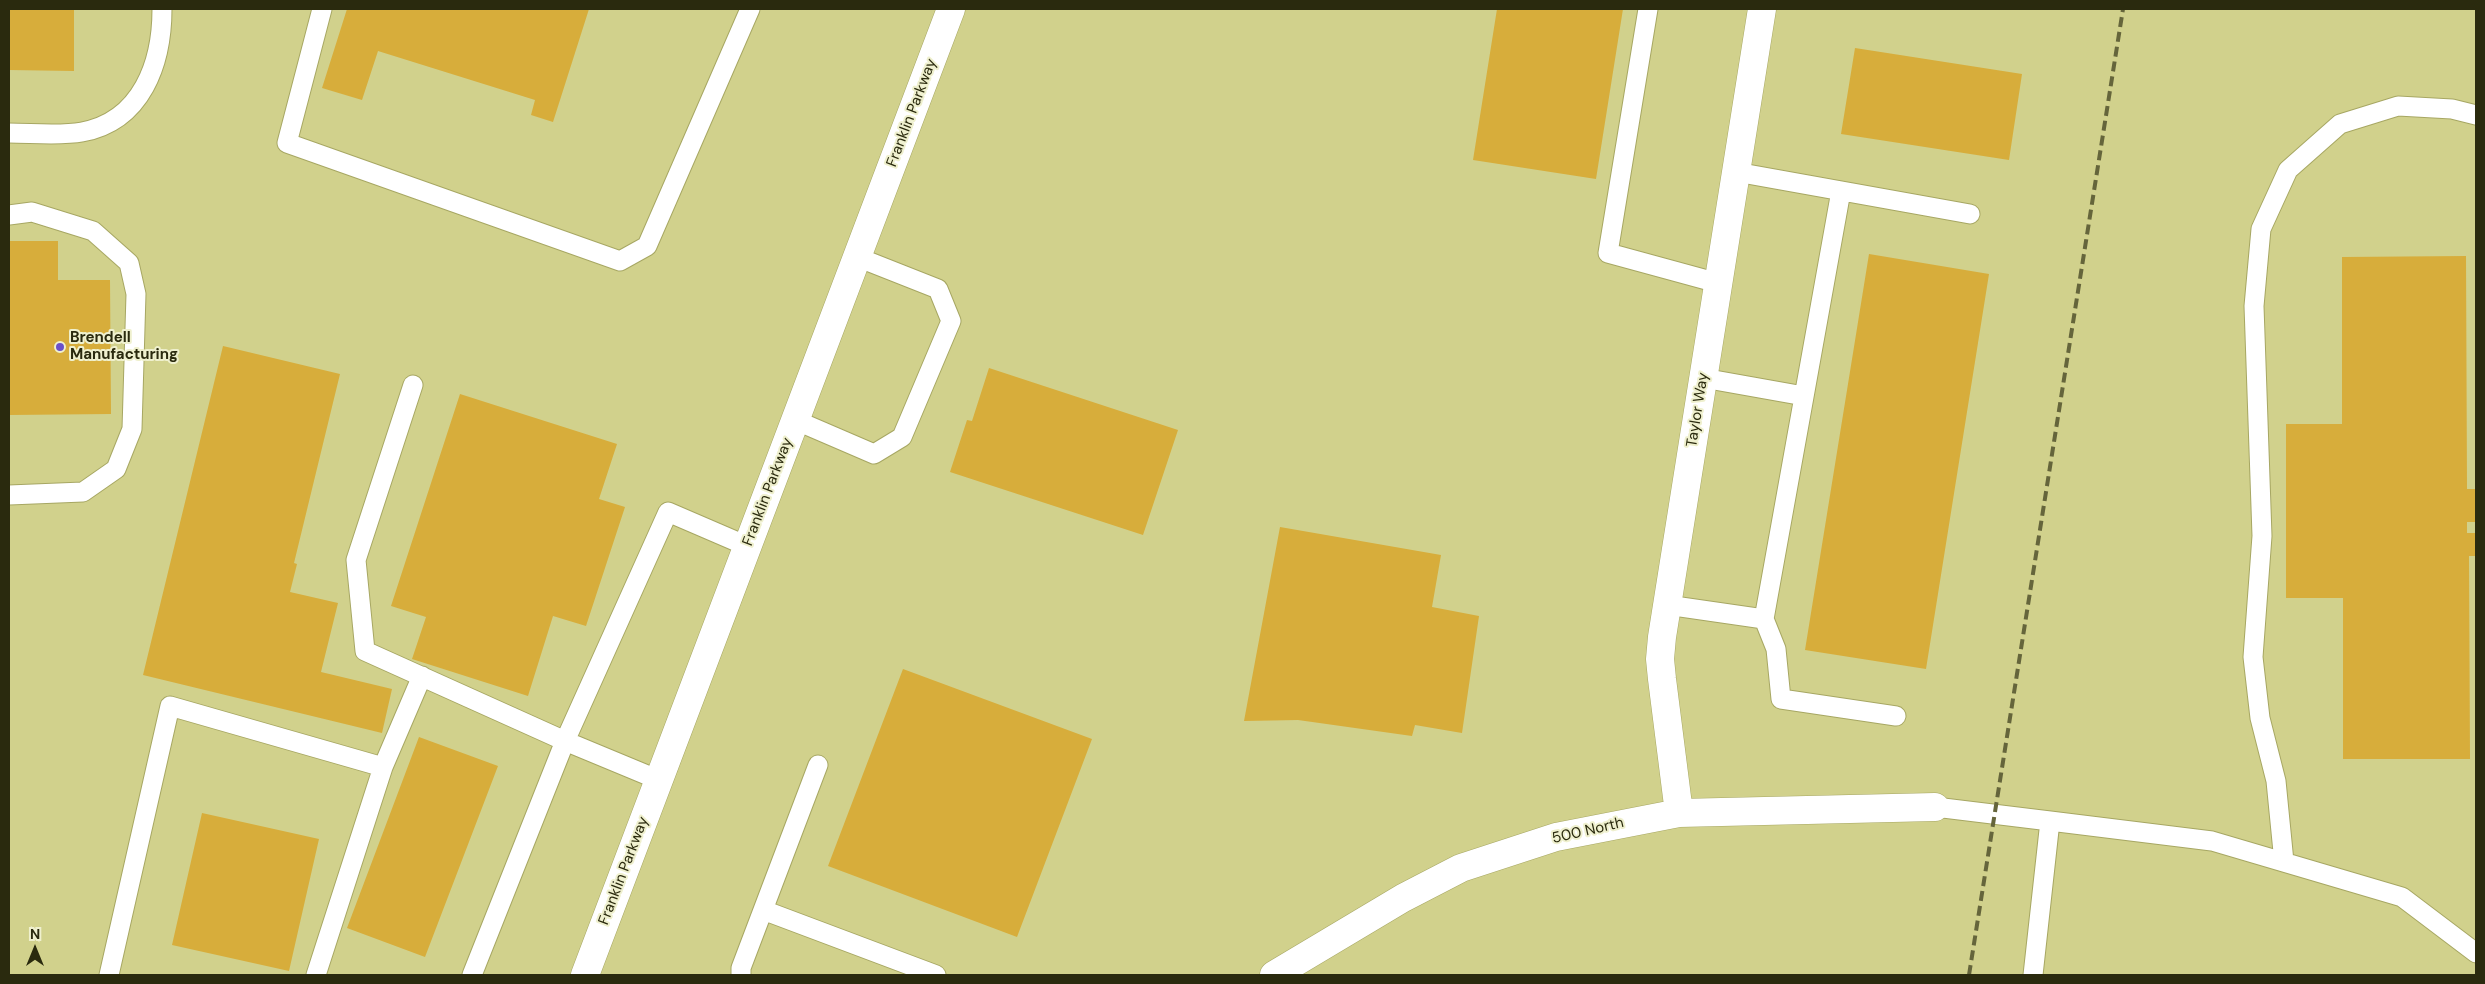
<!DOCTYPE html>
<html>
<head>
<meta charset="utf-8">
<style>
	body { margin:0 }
	#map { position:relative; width:2485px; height:984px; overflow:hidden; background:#d1d18c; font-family:"DM Sans",sans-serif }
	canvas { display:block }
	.frame { position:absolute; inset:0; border:10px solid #2a2a0e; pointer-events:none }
	.north { position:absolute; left:10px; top:924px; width:50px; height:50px; -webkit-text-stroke:4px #eff0ce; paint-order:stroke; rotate:0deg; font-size:14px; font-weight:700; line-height:20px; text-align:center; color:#2a2a0e }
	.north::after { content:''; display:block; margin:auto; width:18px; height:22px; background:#2a2a0e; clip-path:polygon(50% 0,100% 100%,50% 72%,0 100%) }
</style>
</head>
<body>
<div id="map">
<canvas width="2485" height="984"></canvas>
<div class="frame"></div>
<div class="north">N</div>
</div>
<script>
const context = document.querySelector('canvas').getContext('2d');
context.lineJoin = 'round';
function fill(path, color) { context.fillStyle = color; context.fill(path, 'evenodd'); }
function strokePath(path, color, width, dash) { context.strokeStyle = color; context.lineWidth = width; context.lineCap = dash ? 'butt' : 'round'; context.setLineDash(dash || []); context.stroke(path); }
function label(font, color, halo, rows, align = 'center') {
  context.font = font + ' "DM Sans",sans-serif'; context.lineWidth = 4; context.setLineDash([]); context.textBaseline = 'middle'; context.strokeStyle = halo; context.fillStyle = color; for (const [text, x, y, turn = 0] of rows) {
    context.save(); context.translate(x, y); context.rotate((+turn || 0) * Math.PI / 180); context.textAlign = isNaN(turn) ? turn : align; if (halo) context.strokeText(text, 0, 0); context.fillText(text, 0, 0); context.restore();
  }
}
fill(new Path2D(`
	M9 9H74V71L9 70Z
	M347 9H589L553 122 531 115 535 100 378 51 362 100 322 88Z
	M1497 9H1623L1596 179 1473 160Z
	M1855 48 2022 74 2009 160 1841 134Z
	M9 241H58V280H110L111 414 9 415Z
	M1869 254 1989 274 1926 669 1805 650Z
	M2466 256 2467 489H2476V522H2467V533H2476V556H2469L2470 759H2343V598H2286V424H2342V257Z
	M223 346 340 374 294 563 297 564 290 592 338 603 321 672 392 689 382 733 143 675Z
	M989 368 1178 430 1143 535 950 472 967 420 972 421Z
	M460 394 617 444 599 499 625 507 586 626 553 616 528 696 412 659 426 617 391 606Z
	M1280 527 1441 555 1432 607 1479 616 1462 733 1415 725 1412 736 1298 720 1244 721Z
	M903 669 1092 739 1017 937 828 866Z
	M419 737 498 766 425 957 347 928Z
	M202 813 319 839 289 971 172 945Z`), '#d7ad3b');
const lane = new Path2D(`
	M322 9 287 143 620 261 647 246 750 9
	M1648 9 1608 253 1718 283
	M9 133C31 133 61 136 82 132 142 121 162 63 162 9
	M1736 172 1970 214
	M9 215 32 212 93 231 129 263 136 294 132 429 116 469 83 492 9 495
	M1703 378 1804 396
	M413 385 356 560 365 651 565 741 472 975
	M795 420 874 454 902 437 951 321 938 289 857 257
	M1667 605 1764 619 1776 649 1781 699 1896 716
	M1764 619 1841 191
	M383 767 422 676
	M659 780 565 741 668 512 747 546
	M1935 807 2050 821 2033 975
	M2050 821 2212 841 2402 897 2476 953
	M2284 862 2276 781 2260 718 2253 657 2262 536 2254 306 2261 229 2288 170 2340 124 2398 106 2452 109 2476 115
	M763 910 936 975
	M109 975 170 706 383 767 316 975
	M741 975V968L818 765`);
const street = new Path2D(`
	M1679 813 1662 679 1660 659 1662 637 1762 9
	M585 975 951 9
	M1274 975 1403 898 1461 868 1556 837 1679 813 1935 807`);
strokePath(lane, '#a7a763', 21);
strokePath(street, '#a7a763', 29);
strokePath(lane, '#fff', 19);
strokePath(street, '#fff', 28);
strokePath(new Path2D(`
	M1969 975 2123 9`), '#65653b', 4, [10, 5]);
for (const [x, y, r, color] of [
	[60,347,5,"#6a50c9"]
]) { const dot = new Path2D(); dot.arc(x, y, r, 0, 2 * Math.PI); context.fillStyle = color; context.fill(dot); strokePath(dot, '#eff0ce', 2); }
label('15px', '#2a2a0e', '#eff0ce', [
	["Franklin Parkway",912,113,-69],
	["Taylor Way",1698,410,-81],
	["Franklin Parkway",768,492,-69],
	["500 North",1588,831,-13],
	["Franklin Parkway",624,871,-69]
]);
label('bold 15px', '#2a2a0e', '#eff0ce', [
	["Brendell",70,338],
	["Manufacturing",70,355]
], 'left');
</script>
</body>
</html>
